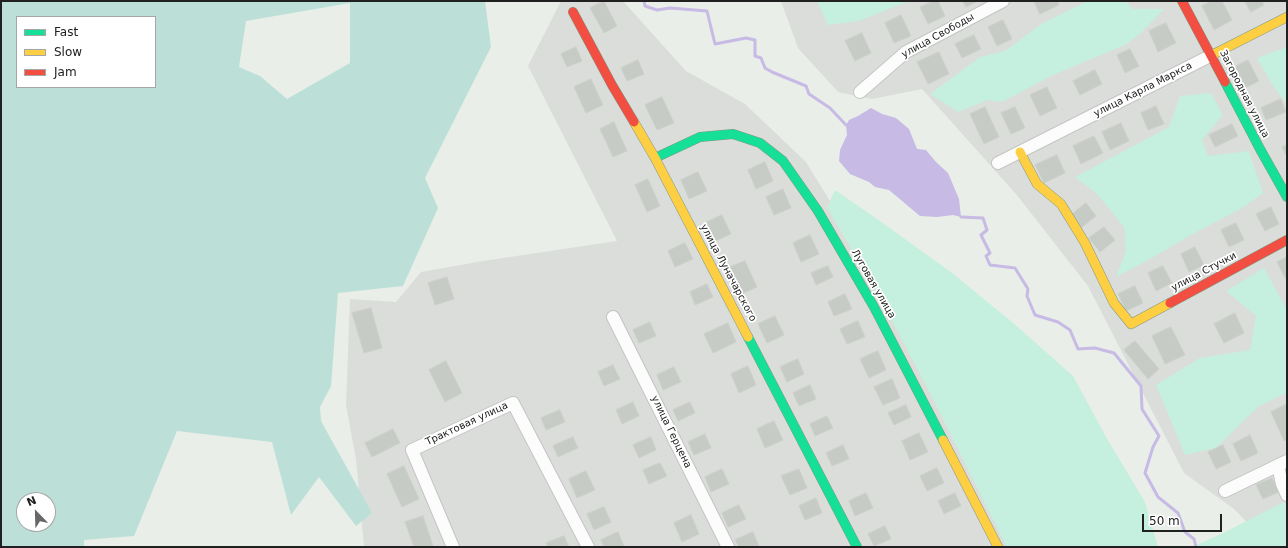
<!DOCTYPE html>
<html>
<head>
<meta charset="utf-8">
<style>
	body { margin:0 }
	#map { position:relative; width:1288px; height:548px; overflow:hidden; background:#e9eee9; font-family:"DejaVu Sans",sans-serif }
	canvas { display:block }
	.frame { position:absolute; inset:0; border:2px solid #202020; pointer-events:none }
	.legend { position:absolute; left:16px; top:16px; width:140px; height:72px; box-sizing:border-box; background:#fff; border:1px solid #a6a6a6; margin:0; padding:5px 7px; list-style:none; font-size:12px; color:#202020 }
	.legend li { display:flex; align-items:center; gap:8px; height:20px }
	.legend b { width:20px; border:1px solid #a6a6a6 }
	.north { position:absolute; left:16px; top:492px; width:40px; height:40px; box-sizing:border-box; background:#fff; border:1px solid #a6a6a6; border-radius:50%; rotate:337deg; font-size:11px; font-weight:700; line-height:16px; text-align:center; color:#202020 }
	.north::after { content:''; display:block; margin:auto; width:14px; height:18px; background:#666866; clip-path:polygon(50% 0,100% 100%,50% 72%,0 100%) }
	.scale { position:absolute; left:1142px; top:514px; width:80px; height:18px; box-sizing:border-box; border:2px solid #202020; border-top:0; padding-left:5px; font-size:12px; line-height:14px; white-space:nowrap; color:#202020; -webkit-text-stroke:3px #fff; paint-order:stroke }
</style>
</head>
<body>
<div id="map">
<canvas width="1288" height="548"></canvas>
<div class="frame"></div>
<ul class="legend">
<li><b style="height:5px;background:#16e098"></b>Fast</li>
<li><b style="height:5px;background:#ffcf43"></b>Slow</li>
<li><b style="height:5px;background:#f24e42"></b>Jam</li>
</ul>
<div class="north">N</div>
<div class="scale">50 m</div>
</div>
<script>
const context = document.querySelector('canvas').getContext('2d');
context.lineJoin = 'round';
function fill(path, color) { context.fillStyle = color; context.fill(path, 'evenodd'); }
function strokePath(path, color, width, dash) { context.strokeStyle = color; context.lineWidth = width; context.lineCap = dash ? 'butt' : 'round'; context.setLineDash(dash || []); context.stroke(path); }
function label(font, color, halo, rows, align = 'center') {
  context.font = font + ' "DejaVu Sans",sans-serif'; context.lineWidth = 3.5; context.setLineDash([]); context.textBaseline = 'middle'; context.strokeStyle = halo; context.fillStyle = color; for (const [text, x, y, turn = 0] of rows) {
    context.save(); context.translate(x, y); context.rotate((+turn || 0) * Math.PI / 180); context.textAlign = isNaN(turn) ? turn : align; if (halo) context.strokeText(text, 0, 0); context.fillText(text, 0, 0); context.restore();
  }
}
fill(new Path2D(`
	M561 1H623L686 71 745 104 806 162 962 417 1034 547H364L356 459 346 405 350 299 396 302 421 272 483 261 617 241 528 66Z
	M781 1H1287V547H1271L1234 509 1184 473 1088 286 1016 194 922 89 872 99 838 92 798 48Z`), '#dbddda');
fill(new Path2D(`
	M817 1H909L859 21 828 25Z
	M1088 1H1126L1133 9H1164L1141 33 1125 45 1053 75 1002 102 988 100 958 112 930 94 980 57 1005 51 1041 24Z
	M1287 47V104L1273 86 1257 58Z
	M1211 93 1223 115 1202 140 1208 156 1249 151 1263 193 1244 207 1191 235 1150 259 1116 277 1126 251 1124 227 1097 194 1075 177 1169 127 1180 96Z
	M835 190 880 221 952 273 1012 322 1073 376 1106 437 1145 502 1158 547H1007L932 397 874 287 827 208Z
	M1264 268 1287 310V393L1259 406 1216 448 1185 455 1156 385 1200 358 1250 350 1256 316 1226 291Z
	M1284 502 1287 510V547H1192L1223 533Z`), '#c5efde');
fill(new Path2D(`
	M1 1H485L491 47 425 178 438 208 403 286 338 293 331 386 320 407 321 421 372 513 356 526 319 477 291 515 272 442 177 431 134 536 84 540V547H1ZM350 3V63L287 99 260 76 239 67 246 21ZM17 17H155V87H17ZM24 500H48V524H24Z`), '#bce0d7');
fill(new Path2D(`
	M871 108 882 114 896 118 909 129 917 149 926 150 936 162 948 173 959 199 961 217 953 215 937 217 920 216 889 190 875 187 869 182 850 174 839 161 840 150 847 135 846 125 849 120 858 116Z`), '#c7bae4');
strokePath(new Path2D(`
	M644 1 645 6 657 10 670 8 707 11 715 44 746 38 755 40V56L761 58 765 68 772 72 806 86 809 94 830 108 846 125
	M961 217 983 218 987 230 981 235 990 253 986 256 990 265 1015 268 1028 289 1027 296 1035 315 1058 322 1070 330 1078 349 1095 348 1114 353 1141 386 1142 409 1159 436 1153 447 1145 473 1158 497 1178 513 1185 532 1194 539 1196 547`), '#c7bae4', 3);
const building = new Path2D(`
	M604 1 617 26 604 33 590 8Z
	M934 1H938L945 16 928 24 920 7Z
	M963 1H978L966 7Z
	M1034 1H1058L1059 5 1040 14Z
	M1212 1H1222L1232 20 1214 30 1202 6Z
	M1245 1H1262L1264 5 1251 12Z
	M901 15 911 36 894 43 885 23Z
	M1003 20 1012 39 997 46 988 27Z
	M1166 23 1176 43 1158 52 1149 31Z
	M862 33 871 53 855 61 845 41Z
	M974 35 981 49 962 58 955 44Z
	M576 47 582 61 567 67 561 54Z
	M1130 49 1139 66 1125 73 1117 55Z
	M939 52 949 74 928 84 917 62Z
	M638 60 644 74 627 81 621 68Z
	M1248 60 1259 81 1243 89 1233 68Z
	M1095 70 1102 84 1080 95 1073 81Z
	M591 79 603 105 586 113 574 87Z
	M1047 87 1057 108 1040 116 1030 95Z
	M662 97 674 123 657 130 645 105Z
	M1281 99 1286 112 1266 120 1261 108Z
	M1156 106 1164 124 1148 130 1141 113Z
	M985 107 999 137 984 144 970 114Z
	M1015 107 1025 128 1011 134 1001 113Z
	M614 122 627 151 613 157 600 129Z
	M1121 123 1129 141 1110 150 1102 132Z
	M1232 124 1238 136 1215 147 1209 135Z
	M1094 136 1103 153 1081 164 1073 146Z
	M1287 145V154L1286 155 1282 147Z
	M1057 155 1065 173 1044 183 1035 165Z
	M765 162 773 181 756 189 748 170Z
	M698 172 707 191 689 199 681 180Z
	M648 179 660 206 647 212 635 185Z
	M783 189 791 208 774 215 766 197Z
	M1086 203 1096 216 1081 228 1071 215Z
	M1271 207 1279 224 1265 231 1256 214Z
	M722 215 731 234 713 242 705 223Z
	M1236 223 1244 240 1229 247 1221 230Z
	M1104 227 1115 240 1100 252 1089 238Z
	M810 235 819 254 801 262 793 243Z
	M685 243 693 259 675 267 668 251Z
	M1195 247 1204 265 1189 272 1181 254Z
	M1287 257V277L1285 278 1277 262Z
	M745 261 757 287 739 295 728 268Z
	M828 266 833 277 816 285 811 273Z
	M1163 266 1172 283 1156 291 1148 273Z
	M447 277 454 299 435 305 428 283Z
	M707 284 713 297 695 305 690 292Z
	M1135 286 1143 303 1126 311 1118 294Z
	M845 294 852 309 834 316 828 302Z
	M371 308 382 348 364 353 352 313Z
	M1235 313 1244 333 1224 343 1214 324Z
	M775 316 784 335 767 343 758 324Z
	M858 321 865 337 847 344 840 329Z
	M650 322 656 336 639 343 633 330Z
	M728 323 736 342 713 353 704 334Z
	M1171 327 1185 355 1165 364 1152 336Z
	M1135 341 1159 369 1148 379 1124 350Z
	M878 351 886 370 869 378 860 359Z
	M798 359 804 374 787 382 780 367Z
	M446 361 462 393 445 402 429 370Z
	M613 365 620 379 604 386 598 372Z
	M748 366 756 385 739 393 731 374Z
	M674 367 681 382 663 390 657 375Z
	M892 379 900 398 883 405 874 387Z
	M810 385 816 399 799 406 793 393Z
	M633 402 639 416 622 424 616 410Z
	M690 402 695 413 678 421 673 410Z
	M1287 404V440L1284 441 1271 412Z
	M906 405 911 417 894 425 888 413Z
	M560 410 565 422 546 430 541 418Z
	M827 416 833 428 815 436 810 424Z
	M774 421 783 440 765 448 757 429Z
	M393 429 400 443 372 457 365 443Z
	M919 433 928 452 910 460 902 441Z
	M705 434 711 448 694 455 688 442Z
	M1250 435 1258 453 1241 461 1233 444Z
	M573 437 578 448 558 457 553 446Z
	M651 437 656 450 639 458 633 445Z
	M843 445 849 459 832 466 826 453Z
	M1223 445 1231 462 1216 469 1208 452Z
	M660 463 667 476 649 484 643 470Z
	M404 466 419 499 402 507 387 474Z
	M937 468 944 483 927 491 920 476Z
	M722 469 729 484 711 492 705 477Z
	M799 469 807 488 790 495 781 476Z
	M586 471 595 490 577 498 569 479Z
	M1272 478 1279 492 1263 499 1256 485Z
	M866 493 873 508 855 516 849 501Z
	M955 493 961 506 944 514 938 501Z
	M816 498 822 513 805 520 799 506Z
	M739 505 746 519 728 527 722 513Z
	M604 507 611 522 594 530 587 514Z
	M691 515 699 534 682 542 674 523Z
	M423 516 433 546 429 547H414L405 522Z
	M885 526 891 539 874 546 868 534Z
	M618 532 624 546 621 547H604L601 540Z
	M753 532 759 546 739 547 735 540Z
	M564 536 569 547H548L546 543Z`);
fill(building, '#c7cbc6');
strokePath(building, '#ccd2ca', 1);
const street = new Path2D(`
	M860 92 906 52 1003 1
	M998 163 1212 55
	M613 317 728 547
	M1278 466 1282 484 1287 495
	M1225 491 1287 461
	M453 547 412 450 513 403 588 547`);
const fast = new Path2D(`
	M1225 82 1260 149 1287 197
	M655 158 700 137 733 134 760 143 783 161 818 211 874 307 943 440
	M748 337 857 547`);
const slow = new Path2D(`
	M1212 55 1287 17
	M634 122 655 158 748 337
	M1020 152 1037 184 1061 204 1085 243 1114 303 1131 324 1170 303
	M943 440 998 547`);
const jam = new Path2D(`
	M1182 1 1225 82
	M573 12 612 85 634 122
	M1170 303 1287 240`);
strokePath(street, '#c3c5c3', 14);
strokePath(fast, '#7f9a85', 10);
strokePath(slow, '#7f9a85', 10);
strokePath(jam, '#7f9a85', 10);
strokePath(street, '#fcfcfc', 12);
strokePath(fast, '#16e098', 9);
strokePath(slow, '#ffcf43', 9);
strokePath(jam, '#f24e42', 9);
label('10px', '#202020', '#fff', [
	["улица Свободы",938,36,-29],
	["улица Карла Маркса",1143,90,-27],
	["Загородная улица",1244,94,63],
	["улица Стучки",1204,272,-28],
	["улица Луначарского",728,273,62],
	["Луговая улица",873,284,60],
	["Трактовая улица",467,424,-25],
	["улица Герцена",671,432,64]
]);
</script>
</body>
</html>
